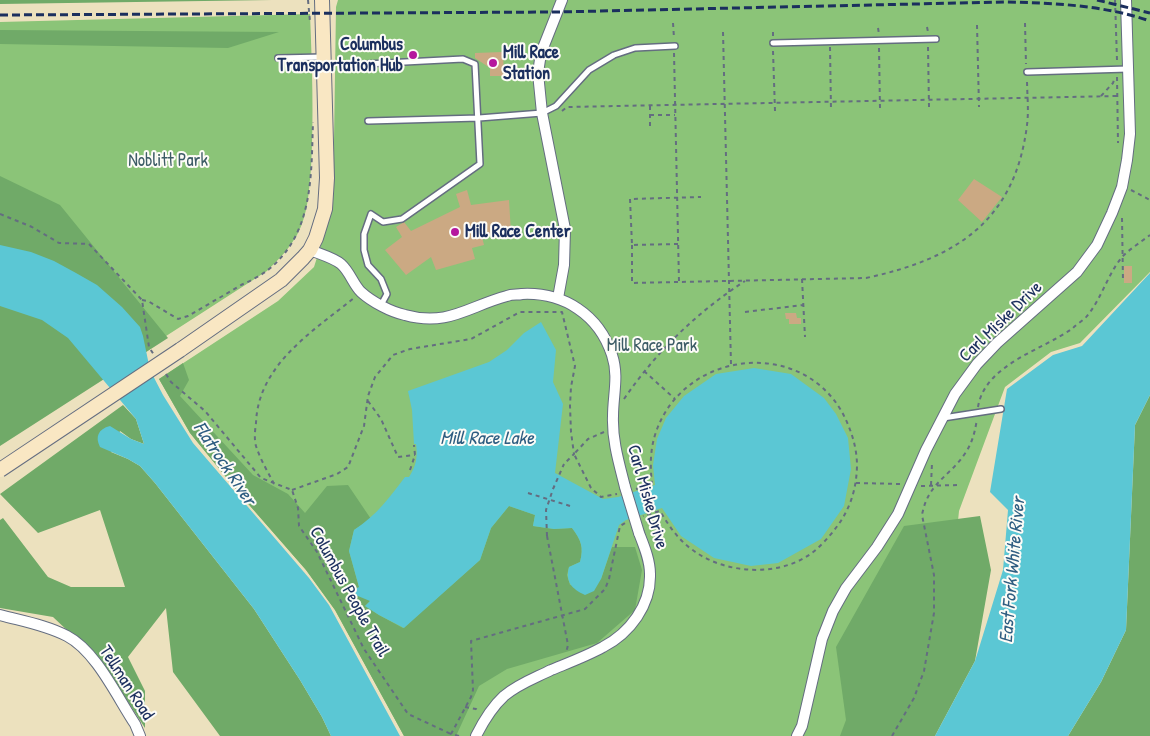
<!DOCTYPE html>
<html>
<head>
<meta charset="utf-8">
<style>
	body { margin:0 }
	canvas { display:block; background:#ece1be }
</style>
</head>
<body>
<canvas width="1150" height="736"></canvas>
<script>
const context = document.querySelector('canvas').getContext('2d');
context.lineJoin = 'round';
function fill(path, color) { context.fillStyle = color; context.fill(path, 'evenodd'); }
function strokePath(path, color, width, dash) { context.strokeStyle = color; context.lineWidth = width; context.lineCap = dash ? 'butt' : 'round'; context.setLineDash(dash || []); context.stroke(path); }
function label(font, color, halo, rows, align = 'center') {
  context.font = font + ' "Patrick Hand",sans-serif'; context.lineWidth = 4; context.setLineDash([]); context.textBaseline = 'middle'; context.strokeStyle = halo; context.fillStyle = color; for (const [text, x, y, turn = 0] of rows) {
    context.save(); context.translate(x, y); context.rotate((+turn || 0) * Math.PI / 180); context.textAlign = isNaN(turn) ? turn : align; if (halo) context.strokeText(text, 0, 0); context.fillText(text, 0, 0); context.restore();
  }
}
fill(new Path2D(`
	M338 0H1150V272L1080 343 1051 352 1005 387 959 511 943 668 918 736H404L335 610 306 570 244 499 190 433 159 379 278 301 314 267 333 207 336 7Z
	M310 14C312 65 314 117 311 168 309 191 308 215 297 235 289 249 278 260 267 271L149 347 0 245V22Z`), '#8bc478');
fill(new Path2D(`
	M0 0H272L0 4Z
	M0 30 279 32 228 48 0 44Z
	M0 176 60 205 168 338 0 446Z
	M183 363 189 380 180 396 253 475 288 494 305 513 327 486 348 485 371 519 354 530 349 551 359 587 370 601 365 606 379 615 403 628 480 560 491 528 509 506 535 515 533 526 554 529 572 528C581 540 584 547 580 562L569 567 567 575 570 585 601 579 612 547H635L642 570 635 610 597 643 507 669 479 686 456 736H404L335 610 306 570 244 499 190 433 159 379Z
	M1150 395V736H1068L1101 682 1126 630 1135 425Z
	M123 405 136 419 144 444 131 439 120 431 111 452 128 459 140 466 155 483 254 609 300 680 322 717 331 736H220L173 672 166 608 128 657 145 691V728L104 665 53 617 0 608V520L3 518 48 577 71 587H125L100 510 38 533 0 494Z
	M980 516 991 570 975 661 935 736H840L846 720 836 647 904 526Z`), '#70aa68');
fill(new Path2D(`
	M0 245 31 252 54 261 76 273 97 285 122 307 140 327 143 336 150 370 163 395 193 443 309 578 329 605 400 736H331L322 717 300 680 254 609 155 483 140 466 128 459 100 447C95 437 98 429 110 426L131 439 144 444 136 419 68 338 42 320 0 306Z
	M1150 273V395L1135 425 1126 630 1101 682 1068 736H935L975 661 1003 570 1008 510 990 492 1007 389 1053 355 1082 346Z
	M541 322 556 350 553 382 563 404 555 473 603 499 618 497 655 485 653 465 657 439 666 418 684 396 716 374 754 368 791 374 824 398 836 414 848 438 851 469 844 506 821 539 778 563 751 566 714 558 681 536 662 508 626 520 619 525 601 579 594 591 585 595C572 589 565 582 569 567L580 562C584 547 581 540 572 528L554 529 533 526 535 515 509 506 491 528 480 560 404 628 379 615 365 606 370 601 353 594V590L359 587 349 551 354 530C377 515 389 498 405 477H409C416 466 418 457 416 444H414L412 410 408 391 489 362 507 350 524 333Z`), '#5bc7d4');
fill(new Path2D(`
	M503 52 504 76H490V68L475 58V53Z
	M974 179 1002 197 982 222 958 200Z
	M467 190 471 205 509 200 511 233 482 237 484 245 472 248 475 259 436 270 431 257 406 275 385 250 402 237 396 227 404 222 411 231 460 207 456 194Z
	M1124 266H1132V283H1124Z
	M785 313H796L797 318H801V324H789V319H786Z`), '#cba983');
const service = new Path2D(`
	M773 43 936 39
	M278 58 323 57
	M366 64 463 59 475 64 480 164 402 219 383 222 371 214 364 234V250L368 265 381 279 387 294 381 305
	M1027 72 1128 69
	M368 121 479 118 542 113 556 106 589 70 614 55 635 48 675 46
	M943 418 1001 409`);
const minor = new Path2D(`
	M310 250C320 254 334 258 341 264 350 272 353 284 361 292 372 302 391 312 405 315 448 327 469 306 507 296 512 294 517 295 522 294 564 292 599 315 612 355 619 376 613 395 613 416 612 440 619 463 625 487
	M558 298 564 265 565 229 542 113 538 73 541 53 562 0
	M0 615C22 621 46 625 67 636 96 651 117 697 135 724L140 736
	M476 736C483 722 492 707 504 696 518 684 535 678 551 670 568 663 587 656 603 647 630 633 651 605 650 574 650 560 644 546 639 533
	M797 736 802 726 822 639 833 611 846 588 877 547 898 514 926 450 955 394 977 364 997 343 1077 272 1097 245 1112 213 1122 187 1127 160 1130 134 1126 0`);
const secondary = new Path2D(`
	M180 350 281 280 303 258 310 250 316 238 325 209 327 178 322 0`);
strokePath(service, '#646d80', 8);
strokePath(minor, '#646d80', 12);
strokePath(secondary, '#646d80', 16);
strokePath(new Path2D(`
	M308 0 310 22
	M1115 0 1117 60
	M673 23 674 38
	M1025 23 1026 64
	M977 25 979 107
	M927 27 928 32
	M878 28 879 34
	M723 32 731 365
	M773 36V31
	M830 47 831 110
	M928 47 929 107
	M879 48 880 109
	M773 51 775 111
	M674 53 679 282 866 278C955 259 1015 222 1027 125 1029 110 1027 94 1027 79
	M1117 77 1118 143
	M1101 96 1113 83 1115 77
	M650 106V128
	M562 111 567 107 1118 96
	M650 115H675
	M1131 190 1150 200
	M0 214 32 227 59 243 89 244 142 300 149 347 154 355
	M1122 218 1123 282
	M678 244 632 245 630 199 701 197
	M632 245V283L679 282
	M802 279 805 337
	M142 300 148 301 178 319 188 316C205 306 223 296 241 285 250 281 260 276 268 270 314 233 311 175 313 122
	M745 312 803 305
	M644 371 675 399
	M166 374 171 382 205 411 261 478 292 490 298 508 299 526 317 552 364 649 408 714 451 734V736
	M624 399C657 351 696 313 745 281
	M368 401 381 419 398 457 415 455
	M978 407C985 364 1043 350 1073 328 1077 324 1084 320 1087 316 1102 298 1108 273 1123 256 1131 248 1141 242 1150 235
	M604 432 588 439 574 454 591 488 601 497 617 494
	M410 470 415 455 414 445
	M856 483 901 484
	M274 484C268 472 260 459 256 446 254 439 255 430 256 423 258 365 313 331 354 298
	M931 485 932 463
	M921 486 958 485
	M636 489 652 484C650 466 650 449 656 432 684 351 799 337 842 412 851 429 857 447 857 466 856 500 844 522 820 546 788 578 729 576 694 551 679 541 669 526 660 511L643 516
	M292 490 337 474 348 467 364 426 368 396 375 377 393 355 410 349 471 339 520 312H562L575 366 571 387 570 406 571 432 574 454 564 464
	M528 493 570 506
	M547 536 568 645 566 653
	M465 707 476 709 479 712
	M459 736 451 734 471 697 473 690 471 641 585 609 605 589 609 579 620 526 625 523
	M892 736 914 698 924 671 934 613V575L922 515C928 482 950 477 966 452 973 441 975 431 977 419`), '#646d80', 2, [4, 4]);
strokePath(service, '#fff', 5);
strokePath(minor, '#fff', 10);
strokePath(secondary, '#f9e7c3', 14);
strokePath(new Path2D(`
	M1097 0 1150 13
	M0 15 557 12 1004 2C1054 3 1103 5 1150 21`), '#1b2f5e', 3, [8, 4]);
const minorBridge = new Path2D(`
	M625 487 639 533`);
const secondaryBridge = new Path2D(`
	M0 470 180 350`);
strokePath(minorBridge, '#646d80', 12, []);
strokePath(secondaryBridge, '#646d80', 16, []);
strokePath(new Path2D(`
	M547 536 546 510 553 489 564 464`), '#646d80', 2, [4, 4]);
strokePath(minorBridge, '#fff', 10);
strokePath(secondaryBridge, '#f9e7c3', 14);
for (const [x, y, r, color] of [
	[413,55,5,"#b5179e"],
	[493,63,5,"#b5179e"],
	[455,232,5,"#b5179e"]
]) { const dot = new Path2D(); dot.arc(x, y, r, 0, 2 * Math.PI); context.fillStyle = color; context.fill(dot); strokePath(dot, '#fdfcf7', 2); }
label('bold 18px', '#1b2f5e', '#fdfcf7', [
	["Columbus",403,45,"right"],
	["Transportation Hub",403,66,"right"],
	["Mill Race",503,53],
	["Station",503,74],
	["Mill Race Center",465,232]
], 'left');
label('18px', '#3d5c66', '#fdfcf7', [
	["Noblitt Park",168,161],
	["Mill Race Park",652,346]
]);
label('18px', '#1b2f5e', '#fdfcf7', [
	["Carl Miske Drive",1001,322,-44],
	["Carl Miske Drive",647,497,74],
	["Columbus People Trail",349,592,61],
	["Tellman Road",126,683,57]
]);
label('italic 19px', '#2e5d81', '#fdfcf7', [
	["Mill Race Lake",487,439],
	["Flatrock River",224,464,56],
	["East Fork White River",1013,570,-85]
]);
</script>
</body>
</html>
